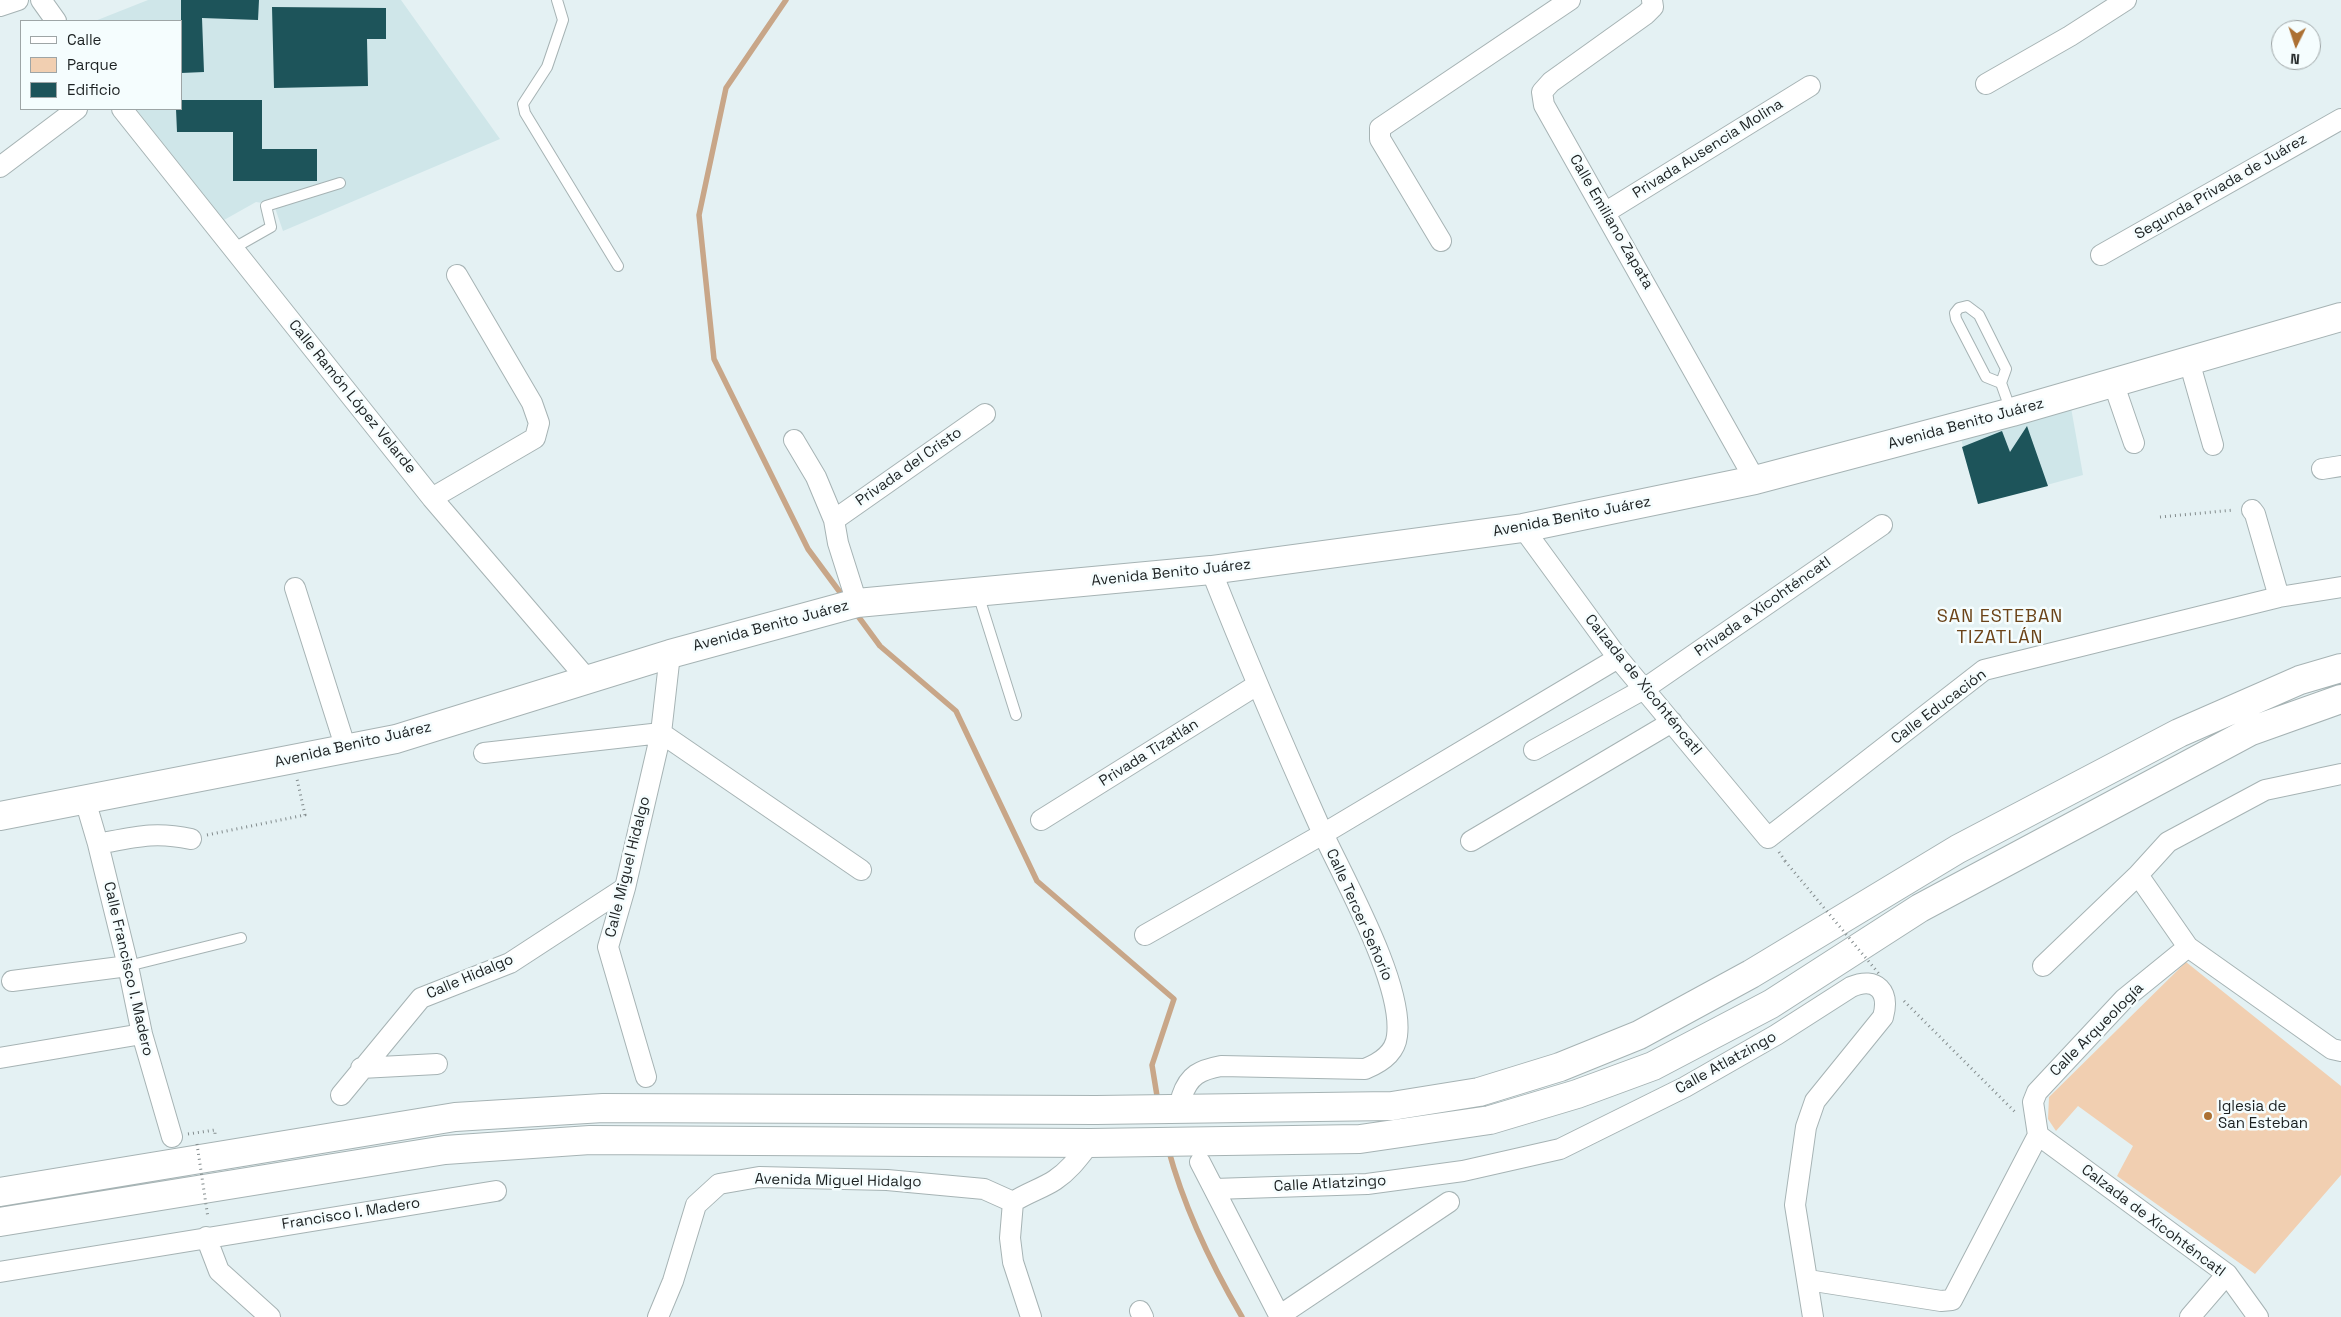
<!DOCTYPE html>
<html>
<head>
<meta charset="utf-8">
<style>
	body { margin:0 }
	#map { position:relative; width:2341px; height:1317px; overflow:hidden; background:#e4f1f3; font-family:"Space Grotesk",sans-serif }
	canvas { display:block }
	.legend { position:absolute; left:20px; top:20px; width:162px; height:90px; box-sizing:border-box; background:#f5fdfe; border:1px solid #9ea5a6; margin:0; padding:6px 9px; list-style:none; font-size:15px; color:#1c2122 }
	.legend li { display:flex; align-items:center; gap:10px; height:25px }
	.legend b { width:25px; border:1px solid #9ea5a6 }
	.north { position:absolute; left:2271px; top:20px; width:50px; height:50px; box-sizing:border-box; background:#f5fdfe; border:1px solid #9ea5a6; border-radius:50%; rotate:184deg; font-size:14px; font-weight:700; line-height:20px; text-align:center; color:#1c2122 }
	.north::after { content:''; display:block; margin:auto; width:18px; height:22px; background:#ac7033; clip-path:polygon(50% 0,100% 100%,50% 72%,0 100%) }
</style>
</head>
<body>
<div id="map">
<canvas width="2341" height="1317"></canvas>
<ul class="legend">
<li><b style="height:6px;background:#fff"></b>Calle</li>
<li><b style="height:14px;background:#f1cfb1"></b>Parque</li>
<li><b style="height:14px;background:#1d545a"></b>Edificio</li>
</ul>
<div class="north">N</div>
</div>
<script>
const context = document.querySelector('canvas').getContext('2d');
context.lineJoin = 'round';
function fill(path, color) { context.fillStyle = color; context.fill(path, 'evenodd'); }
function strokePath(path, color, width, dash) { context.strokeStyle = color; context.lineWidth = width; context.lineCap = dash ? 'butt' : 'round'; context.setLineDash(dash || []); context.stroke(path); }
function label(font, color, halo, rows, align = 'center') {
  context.font = font + ' "Space Grotesk",sans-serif'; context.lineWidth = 5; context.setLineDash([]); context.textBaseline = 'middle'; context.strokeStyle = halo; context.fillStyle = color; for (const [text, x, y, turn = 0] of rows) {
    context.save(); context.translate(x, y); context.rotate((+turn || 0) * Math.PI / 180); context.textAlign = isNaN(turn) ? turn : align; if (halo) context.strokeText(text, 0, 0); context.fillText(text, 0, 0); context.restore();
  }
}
fill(new Path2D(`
	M148 0H401L500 139 283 231 274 205 256 202 224 220 136 109H181V21H95Z
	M2070 402 2083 475 1978 504 1959 431Z`), '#cfe6e9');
fill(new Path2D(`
	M2186 962 2341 1086V1175L2255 1274 2117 1176 2133 1146 2078 1106 2056 1131 2048 1119 2049 1097Z`), '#f1cfb1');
strokePath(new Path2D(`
	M786 0 726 88 699 215 714 359 808 549 845 599
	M855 612 880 646 956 711 1037 881 1174 999 1152 1065 1158 1102
	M1168 1148C1184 1208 1211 1264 1242 1317`), '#c8a688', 5.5);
fill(new Path2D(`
	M181 0H259L258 20 202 18 204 72 181 73Z
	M272 7 386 8V39H367L368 86 274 88Z
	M181 100H262V149H317V181H233V132H177L176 109H181Z
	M2027 426 2048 486 1978 504 1962 447 2002 431 2010 452Z`), '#1d545a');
const service = new Path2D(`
	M557 0 563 20 547 67 523 104 525 113 618 266
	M234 248 271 227 266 206 340 183
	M1967 306 1979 315 2006 369 2001 383 1986 377 1956 319 1955 313 1959 308Z
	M2001 383 2011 411
	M978 594 1016 715
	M128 966 241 938`);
const minor = new Path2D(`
	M41 0 56 21
	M1652 0 1653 7 1646 14 1551 82 1542 92 1544 105 1755 480
	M0 6 18 0
	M1986 84 2070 36 2126 0
	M122 109 432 498 588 680
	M0 167 77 109
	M1606 212 1810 86
	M1441 241 1380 139V128L1570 0
	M2101 255 2341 119
	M2189 361 2213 445
	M2113 382 2134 443
	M794 440 816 477 834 520 838 543 857 603
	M2322 469 2341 466
	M432 498 535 438 539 423 532 403 457 275
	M2252 510 2255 514 2279 597
	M834 520 985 414
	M1523 528 1618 658 1768 838 1984 670 2279 597 2341 587
	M295 588 346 749
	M1534 750 1644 689 1882 525
	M484 753 661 733 861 870
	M85 800 98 844 128 966 142 1034 172 1137
	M1041 820 1257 685
	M1471 841 1672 722
	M98 844C135 837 154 831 191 839
	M2138 875 2188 947 2332 1049 2341 1051
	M1145 935 1323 834 1618 658
	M2043 966 2138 875 2168 842 2265 790 2341 774
	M12 981 128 966
	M0 1058 142 1034
	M361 1068 437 1064
	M646 1077 608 947 625 888 661 733 670 654
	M341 1095 421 998 510 963 625 888
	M1182 1096C1189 1075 1200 1070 1221 1066L1365 1069C1380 1063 1395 1054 1397 1036 1404 983 1342 876 1319 825 1281 740 1245 656 1211 570
	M2038 1135 2227 1274 2258 1317
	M2038 1135 2033 1102 2037 1092 2124 999 2188 947
	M1200 1162 1280 1317
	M1214 1189 1367 1184 1463 1171 1560 1149 1685 1087 1776 1035 1851 987C1877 976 1890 992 1883 1017L1815 1101 1806 1127 1795 1205 1813 1317
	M1013 1202 1010 1238 1013 1262 1031 1317
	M1013 1202C1027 1193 1043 1188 1055 1180 1070 1170 1079 1157 1090 1143
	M206 1237 219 1271 270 1317
	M0 1272 496 1191
	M1808 1280 1941 1301 1952 1300 2038 1135
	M1140 1311 1143 1317
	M1279 1316 1449 1202
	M658 1317 673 1281 696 1205 719 1184 759 1177 887 1180 984 1189 1013 1202
	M2190 1317 2227 1274`);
const secondary = new Path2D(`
	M0 816 396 739 670 654 857 603 1211 570 1523 528 1755 480 2012 412 2341 317`);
const motorway = new Path2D(`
	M0 1192 455 1117 603 1108 1096 1110 1392 1106 1479 1092 1560 1067 1639 1035 1751 974 1958 849 2179 733 2300 680 2341 668
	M0 1222 445 1150 590 1140 1090 1143 1360 1139 1490 1120 1577 1094 1653 1066 1771 1004 1920 908 2251 731 2341 699`);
strokePath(service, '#a6b3b4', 12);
strokePath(minor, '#a6b3b4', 22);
strokePath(secondary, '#a6b3b4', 30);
strokePath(motorway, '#a6b3b4', 30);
strokePath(new Path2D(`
	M2160 517 2234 510
	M207 835 305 815 297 779
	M1779 852 1785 861
	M1904 1001 2015 1112
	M188 1134 215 1130V1134`), '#838c8d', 3, [1, 4]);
strokePath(service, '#fff', 10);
strokePath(minor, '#fff', 20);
strokePath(secondary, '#fff', 28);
strokePath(motorway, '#fff', 28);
strokePath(new Path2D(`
	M1785 861 1880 975
	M197 1144 208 1218`), '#838c8d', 3, [1, 4]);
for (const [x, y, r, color] of [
	[2208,1116,5,"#ac7033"]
]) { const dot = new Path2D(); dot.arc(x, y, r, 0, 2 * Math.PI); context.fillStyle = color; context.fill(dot); strokePath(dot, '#f5fdfe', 2); }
label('15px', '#1c2122', '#f5fdfe', [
	["Privada Ausencia Molina",1708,149,-32],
	["Segunda Privada de Juárez",2221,187,-30],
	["Calle Emiliano Zapata",1611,222,60],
	["Calle Ramón López Velarde",352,397,51],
	["Avenida Benito Juárez",1966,424,-15],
	["Privada del Cristo",909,467,-35],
	["Avenida Benito Juárez",1572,517,-11],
	["Avenida Benito Juárez",1171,573,-6],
	["Privada a Xicohténcatl",1763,607,-35],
	["Avenida Benito Juárez",771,626,-15],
	["Calzada de Xicohténcatl",1643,685,51],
	["Calle Educación",1939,707,-37],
	["Avenida Benito Juárez",353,745,-13],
	["Privada Tizatlán",1149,753,-32],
	["Calle Miguel Hidalgo",628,867,-76],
	["Calle Tercer Señorío",1359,915,66],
	["Calle Francisco I. Madero",128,969,77],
	["Calle Hidalgo",470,977,-23],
	["Calle Arqueología",2097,1030,-45],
	["Calle Atlatzingo",1726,1063,-29],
	["Avenida Miguel Hidalgo",838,1181,1],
	["Calle Atlatzingo",1330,1184,-3],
	["Francisco I. Madero",351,1214,-9],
	["Calzada de Xicohténcatl",2153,1221,37]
]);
label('15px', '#1c2122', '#f5fdfe', [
	["Iglesia de",2218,1107],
	["San Esteban",2218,1124]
], 'left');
context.letterSpacing = '1px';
label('18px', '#6b4318', '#f5fdfe', [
	["SAN ESTEBAN",2000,617],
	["TIZATLÁN",2000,638]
]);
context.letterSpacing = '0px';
</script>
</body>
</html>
